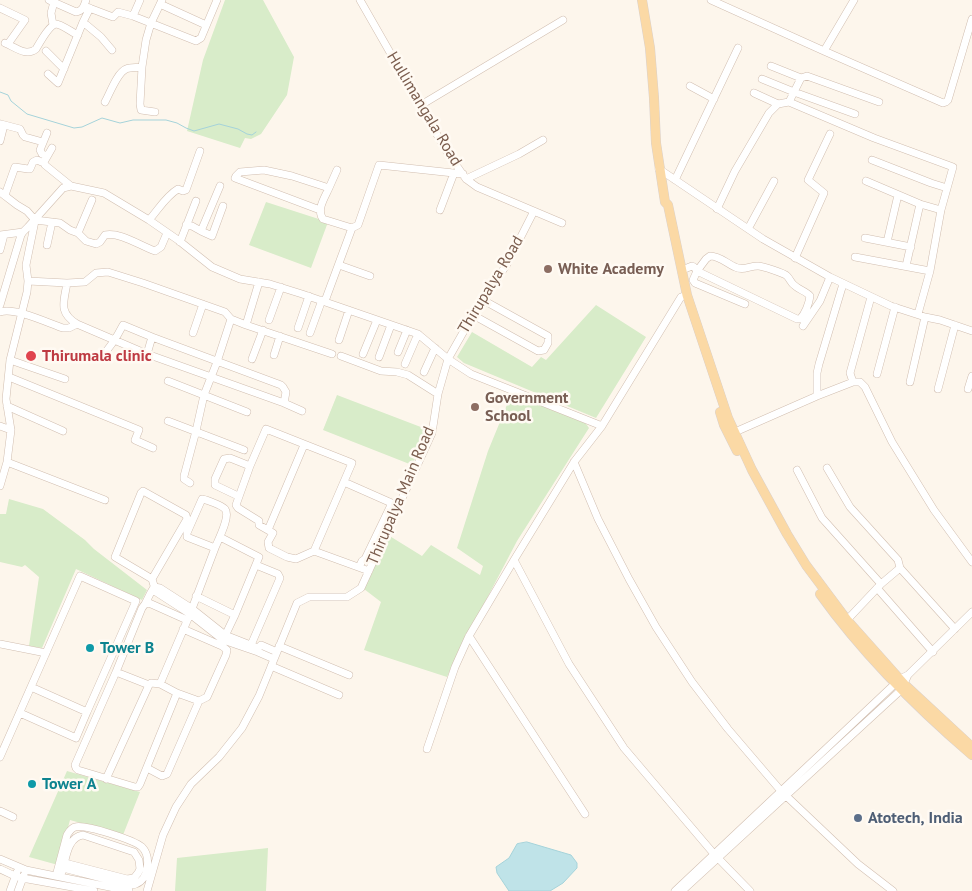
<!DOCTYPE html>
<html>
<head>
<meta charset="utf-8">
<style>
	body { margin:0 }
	canvas { display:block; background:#fdf6ec }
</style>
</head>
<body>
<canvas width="972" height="891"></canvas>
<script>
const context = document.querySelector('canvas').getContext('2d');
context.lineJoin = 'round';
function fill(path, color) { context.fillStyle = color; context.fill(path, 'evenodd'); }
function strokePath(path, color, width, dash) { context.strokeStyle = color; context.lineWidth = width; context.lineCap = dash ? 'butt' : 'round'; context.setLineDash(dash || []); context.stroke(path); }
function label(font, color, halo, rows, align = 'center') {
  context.font = font + ' "PT Sans",sans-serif'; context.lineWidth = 5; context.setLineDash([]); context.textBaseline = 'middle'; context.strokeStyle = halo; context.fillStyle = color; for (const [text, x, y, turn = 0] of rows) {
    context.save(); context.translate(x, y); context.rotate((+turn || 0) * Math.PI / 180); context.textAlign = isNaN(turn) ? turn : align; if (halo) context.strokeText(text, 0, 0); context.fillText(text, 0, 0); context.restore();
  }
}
fill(new Path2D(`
	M225 0H263L294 57 287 95 261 134 251 139 245 138 240 148 187 131 203 60Z
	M266 202 328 222 311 268 249 245Z
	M596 305 646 337 596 418 464 363 457 357 472 332 532 367 541 357 546 360Z
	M337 395 426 429 423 442 412 465 323 430Z
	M511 395 584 421 589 428 517 541 453 663 447 677 364 650 381 602 364 589 388 535 422 556 431 545 480 575 483 566 457 548 488 451Z
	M9 499 43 509 85 540 94 549 147 590 142 600 76 569 42 648 29 646 39 577 25 565 22 567 0 562V514H6Z
	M67 771 140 792 123 835 70 820 58 865 29 857Z
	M268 848 266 891H175L177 858Z`), '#d8ecc9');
const water = new Path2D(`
	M527 842 571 855 577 863V868L563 883 550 891H509L497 873 496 867 509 858 517 844Z`);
fill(water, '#bfe3e8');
strokePath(water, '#a5d3da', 1);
strokePath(new Path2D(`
	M0 92 8 95 11 101 27 114 74 128 82 127 102 118 120 123 133 120H166L177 123 186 128 194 131 219 124 238 129 247 134 252 135 256 132`), '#a5d3da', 1);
const minor = new Path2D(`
	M49 0 76 12C83 11 84 6 86 0
	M360 0 447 152 466 179 477 187 562 223
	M711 0 824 51 943 103 946 102 948 100 972 19
	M160 4 206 25
	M84 6 113 17 118 12 133 16 196 41 201 38 217 0
	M0 8 25 20 8 44
	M133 16 140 0
	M83 22 101 37 112 50
	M53 25 51 13 54 2
	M5 43C15 47 26 57 36 49 39 44 49 25 56 24 61 24 73 33 78 35
	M46 51 64 69
	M824 51 854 0
	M771 66 801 78
	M48 74 58 83 83 22 90 8
	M762 79 794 92 801 78 807 76 879 102
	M690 86 714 99
	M754 93 778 104
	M105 102C110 93 117 73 126 69 131 67 137 68 142 67
	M789 102 794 92 855 114
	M421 105 563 20
	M155 112 141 110 140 104 142 67 146 40 151 23 162 0
	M0 124 3 129 0 141
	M1 124 20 129 23 135 25 137 43 142
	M47 133 40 150 42 154 47 156
	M52 148 44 162 45 165 71 186
	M872 160 931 183 947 188
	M659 169 763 239 830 277 891 306 925 317 940 320 972 331
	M466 179 519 154 543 140
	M675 180 738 48
	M866 181 920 204 941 210
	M329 188 337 170
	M0 192 17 205 27 211 35 220
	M5 195 15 167 28 169H30L33 162 37 160 44 163
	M717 209 735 171 769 113 778 104 789 102 874 138 953 167 941 210 930 271 918 314
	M320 210 235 178 236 176 240 172 264 170 292 176 329 188C325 197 316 210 323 219L352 228
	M440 210 454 173
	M35 220 60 223 70 230 78 233 92 200
	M149 220C158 210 166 196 178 189L183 191 186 190 200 151
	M186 225 192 226 201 231 212 236 223 206
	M748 229 774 181
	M201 231 220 186
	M78 233 86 241 96 244 100 242 105 235C121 232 140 246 155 251L161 247 167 233
	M0 235 23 232 28 227 63 188 71 186 104 193 149 220 178 240 212 267 240 279 270 284 302 294 418 334 448 359 471 374 602 426
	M865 238 911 247
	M180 242 196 201
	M887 242 898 195
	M47 245 52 222
	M0 250 4 235
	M855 257 930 271
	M795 258 824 193 808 180 830 134
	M339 265 370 276
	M906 266 920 204
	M682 270 692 266 694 267 697 271 706 259 710 256C720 256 726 263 735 267 743 271 749 266 758 266 762 266 784 273 787 276 790 279 791 283 794 285 799 290 806 291 810 296 809 304 805 314 800 319H797L697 271 693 280 695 283 745 304
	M28 281 67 283 85 282 96 273 108 272 143 283 225 312 231 319 246 325 259 282
	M67 283C64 302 58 312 77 324L147 354 284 403 302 411
	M325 301 352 228 358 225 379 165 463 174
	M0 305 21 235 23 232
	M0 312C15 307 48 323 63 328H69L77 324
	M473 315 538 351 544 350 548 343V336L483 300
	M269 320 281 287
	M246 325 332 354
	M803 326 820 301 830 277
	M298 328 309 296
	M193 333 203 304
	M310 333 322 300
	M339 340 349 310
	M398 352 407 330
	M147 354 152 337
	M363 354 377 320
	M85 355C89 356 93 359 97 358 106 356 119 333 123 325L152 337 281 385 283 387 286 392 284 403
	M274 355 280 336
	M341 356 381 371 397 372 408 375 438 394
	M379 357 391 325
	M252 359 263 330
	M10 360 65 379
	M405 364 418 334
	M424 372 435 348
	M877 374 895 307
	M9 377 139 430 135 440 153 448
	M168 381 247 412
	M853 382 850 373 871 297
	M910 382 925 317
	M938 389 955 325
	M968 389 972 376
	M817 396V373L819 364 843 284
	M7 406 63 431
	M168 421 244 450
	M0 426 11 430
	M266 429 352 463 314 551 296 559 287 557 269 548 268 542 273 533 259 525V521L238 508 236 505 250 466Z
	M735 432 817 396 853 382H860L865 387 892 442 934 510 972 562
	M7 462 105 500
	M574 462 598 519 629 579 656 627 692 682 728 729 781 791 858 864 893 891
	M827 468 850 507 898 560 900 568 955 629
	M797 470 822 518 881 584
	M344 482 396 505
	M190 483 184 479V476L196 431 204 395 217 362 231 319
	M0 486 7 462 11 430 6 399 10 360 27 292 28 281 26 265 35 221
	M238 496 217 486 215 485V479L224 459 230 458 250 466
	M202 499C207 500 221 505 225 509 231 516 218 540 215 548L187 537V533Z
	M268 530 304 445
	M314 551 369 571
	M514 560 569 664 624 748 714 854 750 891
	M359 567 362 561 365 559 392 503
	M152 579 187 519 186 515 143 491 141 493 115 557 152 579 156 592 190 614 223 640 258 652
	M154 587 160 588 191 608 225 635 258 648 261 645 277 652
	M877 588 933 652
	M196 596 235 615 259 557 220 537
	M145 604 150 594 154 587
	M847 620 881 584 900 568
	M469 636 585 814
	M224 638 235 615
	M0 644 46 653
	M251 645 280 578 278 574 256 565
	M279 646 349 675
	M258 648V652L274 659
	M271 666 339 695
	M116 672 149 685 151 683 160 684 177 693 199 701 207 697 226 655 227 650 222 646 183 629
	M908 675 972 612
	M160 684 190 614 215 548
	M177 693 140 784 138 787H135L78 770 76 768 75 765 116 672 142 608 145 604 149 603 187 620
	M20 713 76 738 87 712
	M427 749 455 667 469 636 514 560 574 462 602 426 681 297 687 295
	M0 757 80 576 136 601 87 712 31 687
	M147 768 162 776 167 774 199 701
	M106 779 149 685
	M0 811 13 817
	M0 859 26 870 129 891
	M0 869 15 876 22 878 94 891
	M62 872C66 859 67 837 83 835L134 852 139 860 140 869 138 873 134 878 127 879 65 863
	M56 876 67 835C69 832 71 828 75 827 85 824 134 840 142 847 151 856 149 879 136 884 132 886 129 885 125 884L63 868
	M10 891 17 872
	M18 891 24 875
	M147 891 163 835 176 807 191 784 219 757 242 728 259 696 297 603 309 597H347L361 588 432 433 438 394 448 359 473 315 507 264 534 211
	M675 891 900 679 908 675 901 690 682 891`);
const major = new Path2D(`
	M642 0 650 48 654 98 656 143 665 202 668 205 687 295 728 418 752 470 787 534 806 565 847 620 904 684 972 747
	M720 412 724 425 737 451
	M820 594C863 654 916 707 972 755`);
strokePath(minor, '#d1beb0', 8);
strokePath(major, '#dad1cd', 10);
strokePath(minor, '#fff', 7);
strokePath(major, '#fbd9a5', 9);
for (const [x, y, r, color] of [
	[548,269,5,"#8d6e63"],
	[31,356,6,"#e0444e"],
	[475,407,5,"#8d6e63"],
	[90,648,5,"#0f9aa8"],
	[32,784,5,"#0f9aa8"],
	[858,818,5,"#5c6f8a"]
]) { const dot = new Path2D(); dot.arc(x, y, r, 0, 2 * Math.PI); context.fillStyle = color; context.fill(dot); strokePath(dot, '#fffaf3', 2); }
label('16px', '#7a5c4d', '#fffaf3', [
	["Hullimangala Road",424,109,59],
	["Thirupalya Road",491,285,-59],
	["Thirupalya Main Road",401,496,-67]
]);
label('bold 16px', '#785e54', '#fffaf3', [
	["White Academy",558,269],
	["Government",485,398],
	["School",485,416]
], 'left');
label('bold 16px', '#be3a42', '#fffaf3', [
	["Thirumala clinic",42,356]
], 'left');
label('bold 16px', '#0d838f', '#fffaf3', [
	["Tower B",100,648],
	["Tower A",42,784]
], 'left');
label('bold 16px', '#4e5e75', '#fffaf3', [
	["Atotech, India",868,818]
], 'left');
</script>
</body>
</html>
